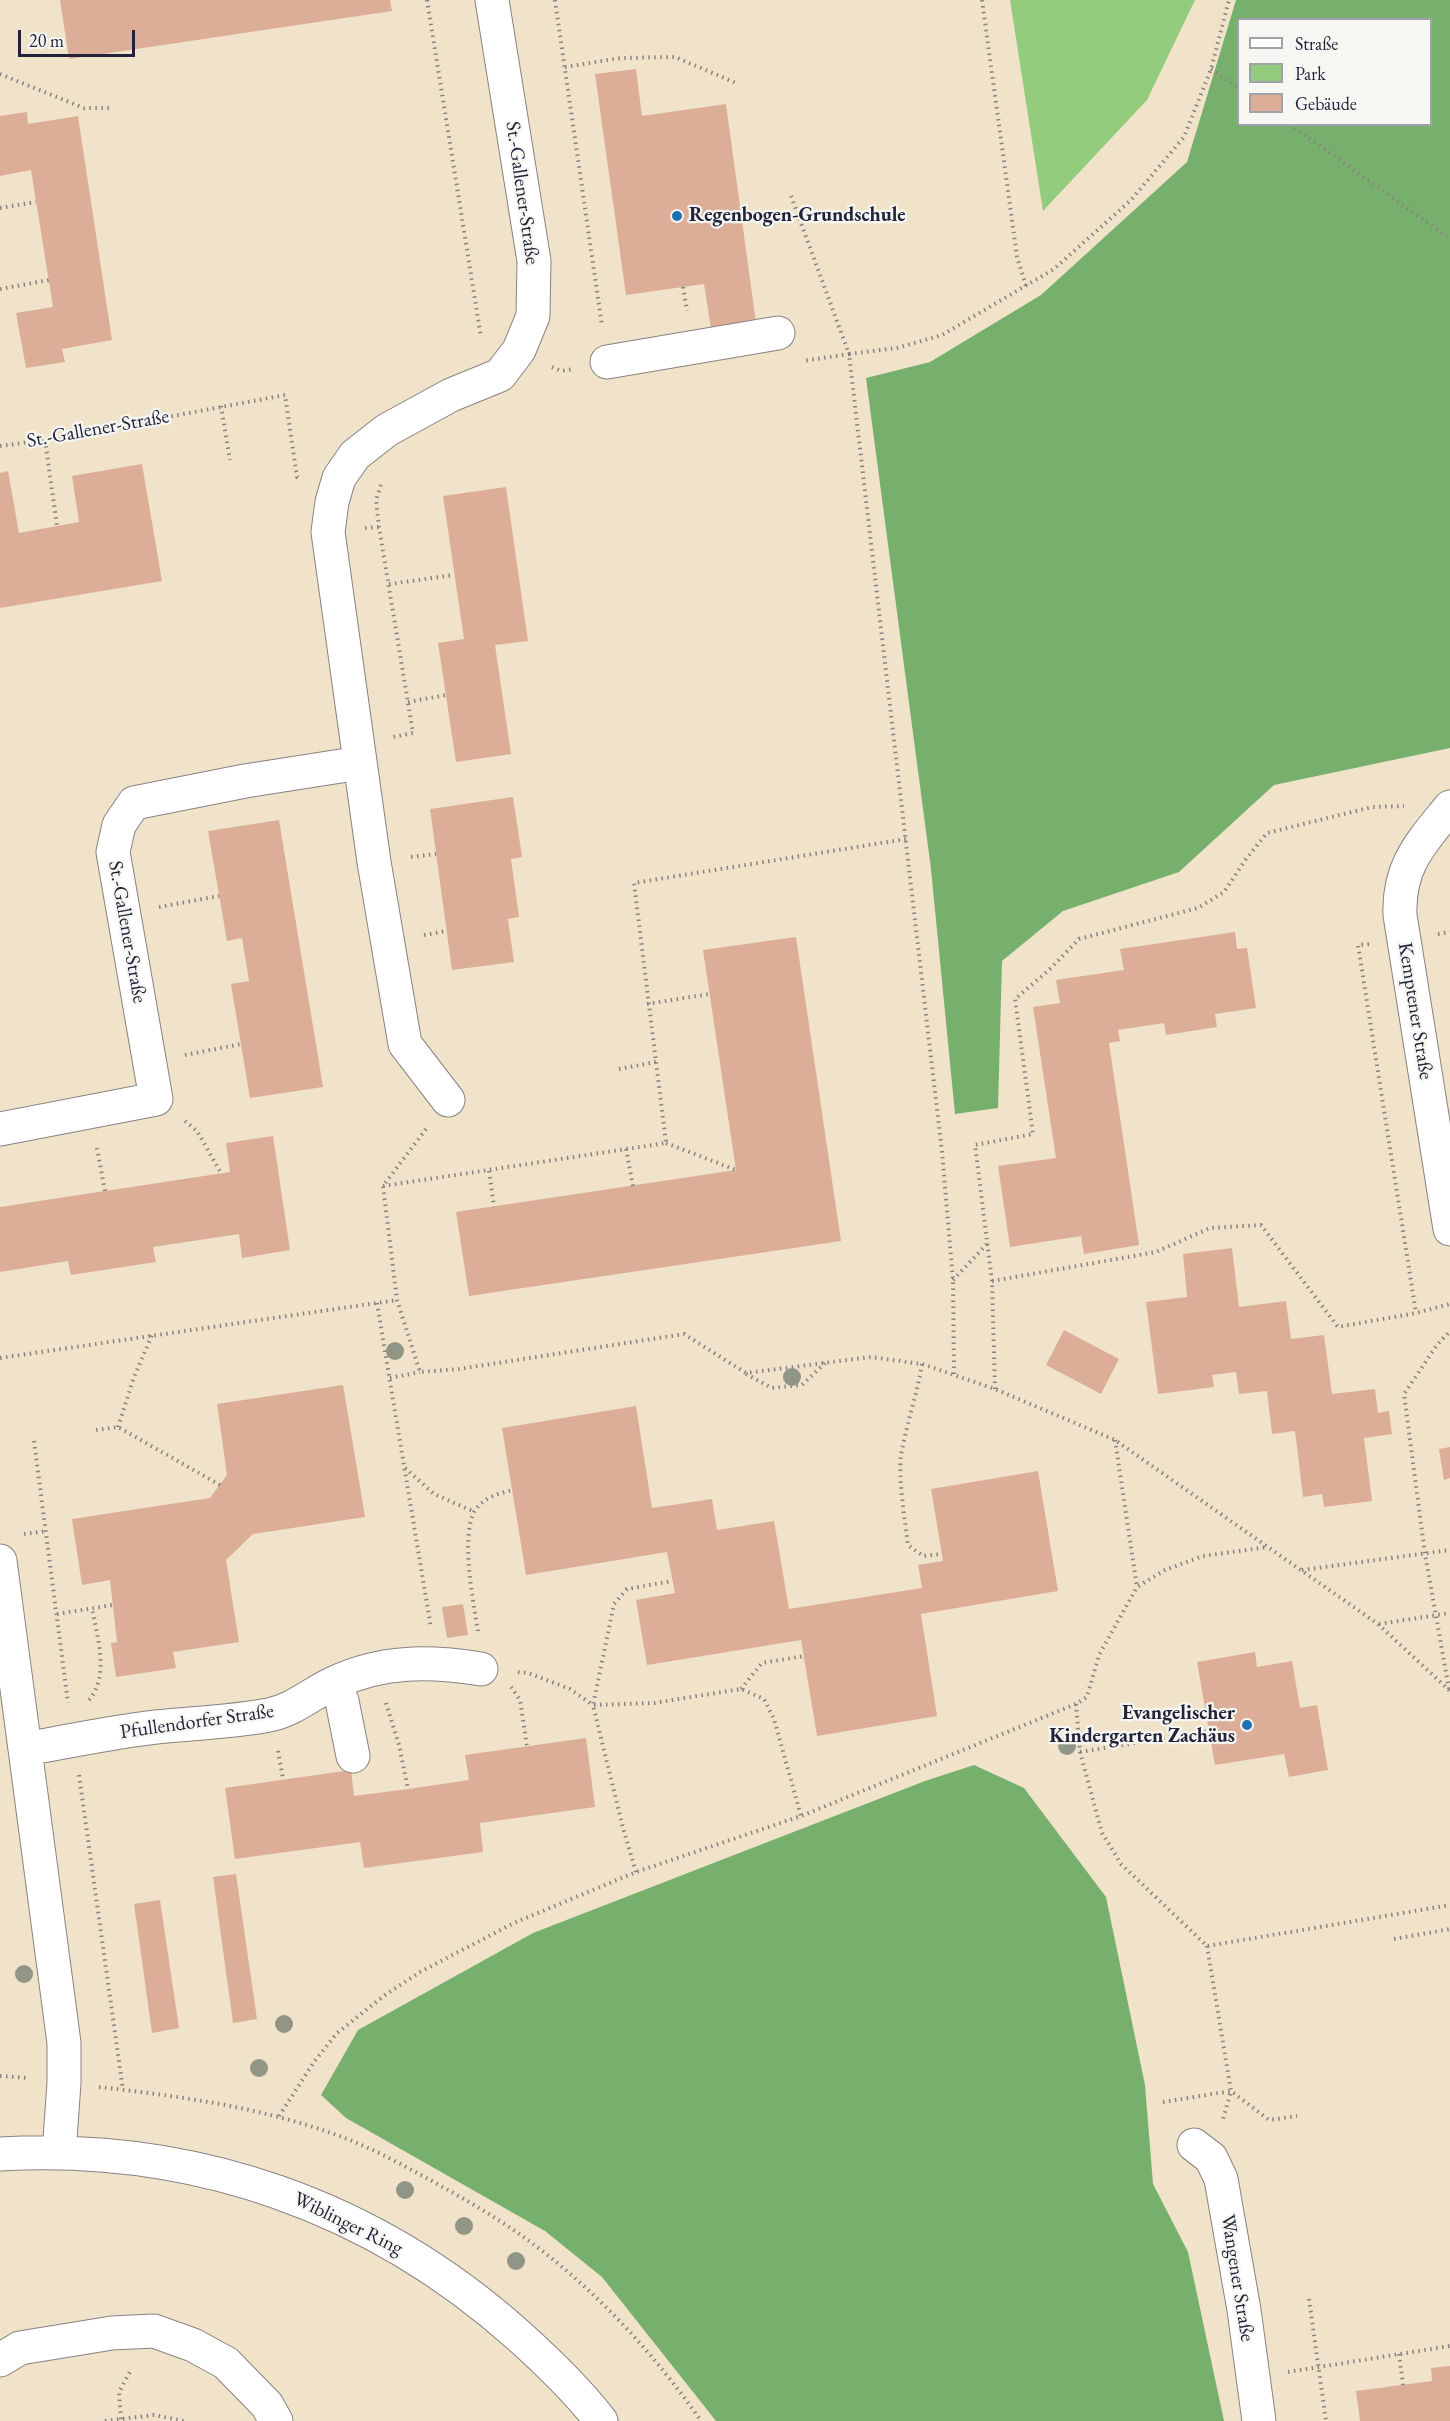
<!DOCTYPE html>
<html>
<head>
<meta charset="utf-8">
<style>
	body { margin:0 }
	#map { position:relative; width:1450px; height:2421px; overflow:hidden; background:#f0e3c9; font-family:"EB Garamond",serif }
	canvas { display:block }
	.legend { position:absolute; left:1237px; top:18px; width:195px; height:108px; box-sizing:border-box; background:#f6f6f2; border:2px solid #a1a1a9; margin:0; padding:8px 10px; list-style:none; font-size:18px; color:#22223b }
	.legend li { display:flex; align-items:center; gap:12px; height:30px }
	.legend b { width:30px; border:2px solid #a1a1a9 }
	.scale { position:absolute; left:18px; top:30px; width:117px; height:27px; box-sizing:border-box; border:3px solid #22223b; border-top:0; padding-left:8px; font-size:18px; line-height:21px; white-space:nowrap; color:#22223b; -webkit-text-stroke:4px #f6f6f2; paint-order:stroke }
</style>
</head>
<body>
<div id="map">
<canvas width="1450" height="2421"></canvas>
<ul class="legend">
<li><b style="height:8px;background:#fff"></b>Straße</li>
<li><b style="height:16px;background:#94cc7e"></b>Park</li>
<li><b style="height:16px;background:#dcae98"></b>Gebäude</li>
</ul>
<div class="scale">20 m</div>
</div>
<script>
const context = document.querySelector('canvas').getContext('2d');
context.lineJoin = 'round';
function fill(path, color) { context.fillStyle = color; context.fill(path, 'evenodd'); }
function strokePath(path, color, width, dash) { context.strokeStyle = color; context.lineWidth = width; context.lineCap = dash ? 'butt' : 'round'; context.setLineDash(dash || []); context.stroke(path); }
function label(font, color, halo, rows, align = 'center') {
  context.font = font + ' "EB Garamond",serif'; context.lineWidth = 4.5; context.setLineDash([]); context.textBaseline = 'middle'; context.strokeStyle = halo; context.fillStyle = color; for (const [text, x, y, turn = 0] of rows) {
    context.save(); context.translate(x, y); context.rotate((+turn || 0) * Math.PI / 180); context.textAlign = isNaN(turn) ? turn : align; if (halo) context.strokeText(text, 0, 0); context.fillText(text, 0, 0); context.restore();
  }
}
fill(new Path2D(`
	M1010 0H1195L1147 100 1043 211Z`), '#94cc7e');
fill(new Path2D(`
	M1236 0H1450V748L1274 785 1179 872 1063 911 1002 961 998 1108 955 1114 931 869 866 378 930 362 1041 295 1187 162ZM1238 20H1430V124H1238Z
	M974 1765 1024 1788 1106 1897 1145 2085 1153 2184 1188 2252 1224 2421H716L602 2277 545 2231 346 2118 321 2095 358 2030 533 1933 925 1781Z`), '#77b06d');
fill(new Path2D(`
	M60 0H390L392 11 69 59Z
	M636 69 642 116 726 104 756 323 711 329 704 284 626 295 595 74Z
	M27 112 28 124 78 116 112 340 62 349 65 362 26 368 16 313 53 307 31 170 0 176V116Z
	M142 464 162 581 0 608V473L8 471 19 533 79 522 72 476Z
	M506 487 528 641 495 645 511 754 456 762 438 643 464 639 443 496Z
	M513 797 522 857 511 859 519 917 508 919 514 962 452 970 430 809Z
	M279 820 323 1087 250 1098 231 984 249 981 242 938 227 941 208 831Z
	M1235 932 1237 949 1247 948 1256 1008 1215 1014 1217 1027 1166 1035 1164 1023 1118 1030 1120 1041 1109 1043 1139 1245 1084 1254 1081 1236 1010 1247 998 1166 1056 1158 1033 1007 1060 1003 1056 980 1124 970 1120 949Z
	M796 937 841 1241 469 1296 456 1212 736 1170 703 950Z
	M273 1136 290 1250 242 1258 239 1234 153 1247 156 1262 71 1275 68 1261 0 1272V1207L230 1172 226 1143Z
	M1232 1248 1239 1307 1286 1301 1291 1339 1324 1335 1332 1394 1375 1389 1378 1413 1389 1411 1392 1434 1364 1438 1372 1501 1324 1507 1322 1494 1303 1497 1295 1431 1272 1434 1267 1391 1239 1394 1236 1372 1212 1375 1214 1387 1158 1394 1146 1302 1187 1297 1183 1254Z
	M1064 1330 1119 1359 1101 1394 1046 1365Z
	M343 1385 365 1517 253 1534 226 1560 239 1642 173 1652 176 1668 116 1677 111 1643 117 1642 110 1580 82 1585 72 1519 210 1498 227 1475 217 1404Z
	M636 1406 652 1508 712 1499 717 1530 774 1521 789 1609 922 1588 918 1565 943 1561 931 1489 1038 1471 1058 1591 921 1614 937 1716 817 1736 801 1640 647 1665 636 1600 675 1593 667 1552 526 1575 502 1428Z
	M1450 1447V1478L1444 1480 1439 1449Z
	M463 1604 468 1635 447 1638 442 1607Z
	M1255 1652 1257 1667 1292 1661 1300 1708 1317 1705 1328 1770 1289 1777 1284 1754 1215 1765 1197 1662Z
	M586 1738 595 1807 480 1823 483 1852 364 1868 360 1842 235 1859 225 1788 351 1770 354 1796 408 1789 469 1780 465 1755Z
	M236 1874 257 2019 233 2023 213 1877Z
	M160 1900 179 2028 152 2033 134 1904Z
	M1450 2366V2421H1360L1356 2391 1432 2381 1431 2368Z`), '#dcae98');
const minor = new Path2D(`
	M607 362 778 333
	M1450 807C1421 843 1398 866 1400 915L1450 1229
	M448 1100 405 1044 374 862 328 532 332 502 339 478 355 455 387 430 451 395 500 375 519 350 533 316 534 261 492 0
	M0 1129 156 1099 113 852 119 825 134 803 245 781 360 763
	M0 1561 64 2043V2083L59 2153
	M334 1683 342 1701 353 1756
	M26 1749C69 1741 113 1732 156 1727 194 1723 232 1722 269 1715 294 1710 312 1693 334 1683 382 1660 430 1661 481 1669
	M1194 2145 1211 2158 1221 2179 1244 2310 1259 2421
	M0 2154C194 2143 374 2206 519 2336 548 2362 577 2390 601 2421
	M0 2360 20 2348 112 2333 154 2331 193 2345 226 2363 267 2405 276 2421`);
strokePath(minor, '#898282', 35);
strokePath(new Path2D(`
	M427 0 481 337
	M555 0 602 326
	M982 0 1017 257 1026 286
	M565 67 621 58 675 57 736 83
	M1211 69 1238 88
	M0 74 84 108H113
	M1290 124 1450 239
	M791 196 849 354 803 361
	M0 208 36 202
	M683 287 687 311
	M0 289 49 280
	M552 367 561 371 573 369
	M221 406 230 460
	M45 440 57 526
	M0 446 45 440 285 395 297 477 300 479
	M381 485 376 500 379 527 413 733 393 737
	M365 528 379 527
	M389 584 454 575
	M408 702 446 695
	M411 857 436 854
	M159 907 219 896
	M1438 934 1450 932
	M424 935 446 931
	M1369 944 1358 945 1416 1313
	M647 1004 709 994
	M185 1055 241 1044
	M619 1069 656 1062
	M185 1121 197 1131 221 1173
	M426 1129 383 1186 397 1300 420 1372 459 1369 684 1334 746 1373 871 1357 922 1364 995 1389 1115 1440 1378 1624 1450 1691
	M666 1143 736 1170
	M97 1148 105 1191
	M626 1149 633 1186
	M489 1171 494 1207
	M383 1186 666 1143 634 883 906 839
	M953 1280 987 1244
	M992 1281 1156 1252 1210 1228 1261 1225 1338 1327 1416 1313 1450 1304
	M377 1303 431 1628
	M0 1358 397 1300
	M922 1364C917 1395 906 1425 901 1456 898 1478 905 1521 908 1545L923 1556 942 1554
	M746 1374 772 1388 802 1385 825 1363
	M954 1374 953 1280 942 1152 849 354 897 348 942 335 1054 269 1131 200 1184 137 1211 69 1229 0
	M390 1378 420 1372
	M995 1389 992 1281 975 1145 1033 1134 1015 999 1048 971 1079 939 1198 908 1224 892 1246 859 1267 833 1372 807 1404 806
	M118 1427 134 1377 152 1335
	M96 1430 118 1427 220 1485
	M1115 1440 1137 1587
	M34 1441 68 1703
	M405 1468 434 1494 475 1512
	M24 1534 47 1531
	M1302 1570 1450 1550
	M57 1614 112 1605
	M1379 1624 1450 1613
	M478 1631C473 1601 461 1539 474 1512 482 1498 499 1493 513 1490
	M518 1672 528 1673 570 1689 593 1705 654 1703 741 1689 764 1699 774 1719 801 1816
	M511 1687 520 1700 527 1746
	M741 1689 762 1663 804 1656
	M1449 1689 1425 1554 1404 1394 1437 1345 1450 1331
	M89 1700C110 1675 97 1637 92 1608
	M386 1703 399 1745 408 1789
	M1076 1704 1080 1752 1102 1833 1121 1864 1207 1946 1450 1905
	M278 1751 283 1779
	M1080 1752 1209 1731
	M79 1775 123 2090
	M636 1872 623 1828 593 1705 614 1604 627 1589 672 1581
	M1394 1939 1450 1929
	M1207 1946 1231 2091 1223 2119
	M0 2076 29 2078
	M99 2087C178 2096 259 2107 334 2134 368 2146 401 2164 432 2181 464 2199 496 2217 525 2238 593 2287 653 2352 701 2421
	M1163 2102 1231 2091 1269 2120 1297 2116
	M279 2116 314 2062 337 2033 385 1995 420 1972 514 1923 636 1872 801 1816 1076 1704 1087 1697 1099 1655 1137 1587 1165 1570 1203 1556 1268 1547
	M1309 2299 1326 2421
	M1399 2354 1403 2385
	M1288 2372 1450 2346
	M121 2419 119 2392 131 2370
	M105 2421 154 2415 184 2421`), '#898282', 4, [1.5, 4.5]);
strokePath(minor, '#fff', 33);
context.fillStyle = '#919586';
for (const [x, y] of [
	[395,1351],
	[792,1377],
	[1067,1746],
	[24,1974],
	[284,2024],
	[259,2068],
	[405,2190],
	[464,2226],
	[516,2261]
]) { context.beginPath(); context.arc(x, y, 9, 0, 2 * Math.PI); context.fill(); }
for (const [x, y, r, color] of [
	[677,216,6,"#1f6fb2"],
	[1247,1725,6,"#1f6fb2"]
]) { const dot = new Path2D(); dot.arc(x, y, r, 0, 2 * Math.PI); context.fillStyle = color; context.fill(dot); strokePath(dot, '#f6f6f2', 2); }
label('20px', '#22223b', '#f6f6f2', [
	["St.-Gallener-Straße",522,193,82],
	["St.-Gallener-Straße",98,429,-10],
	["St.-Gallener-Straße",127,932,80],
	["Kemptener Straße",1415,1011,81],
	["Pfullendorfer Straße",197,1722,-8],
	["Wiblinger Ring",348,2224,26],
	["Wangener Straße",1237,2278,81]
]);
label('bold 20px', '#22223b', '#f6f6f2', [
	["Regenbogen-Grundschule",689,216],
	["Evangelischer",1235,1714,"right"],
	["Kindergarten Zachäus",1235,1737,"right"]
], 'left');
</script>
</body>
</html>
